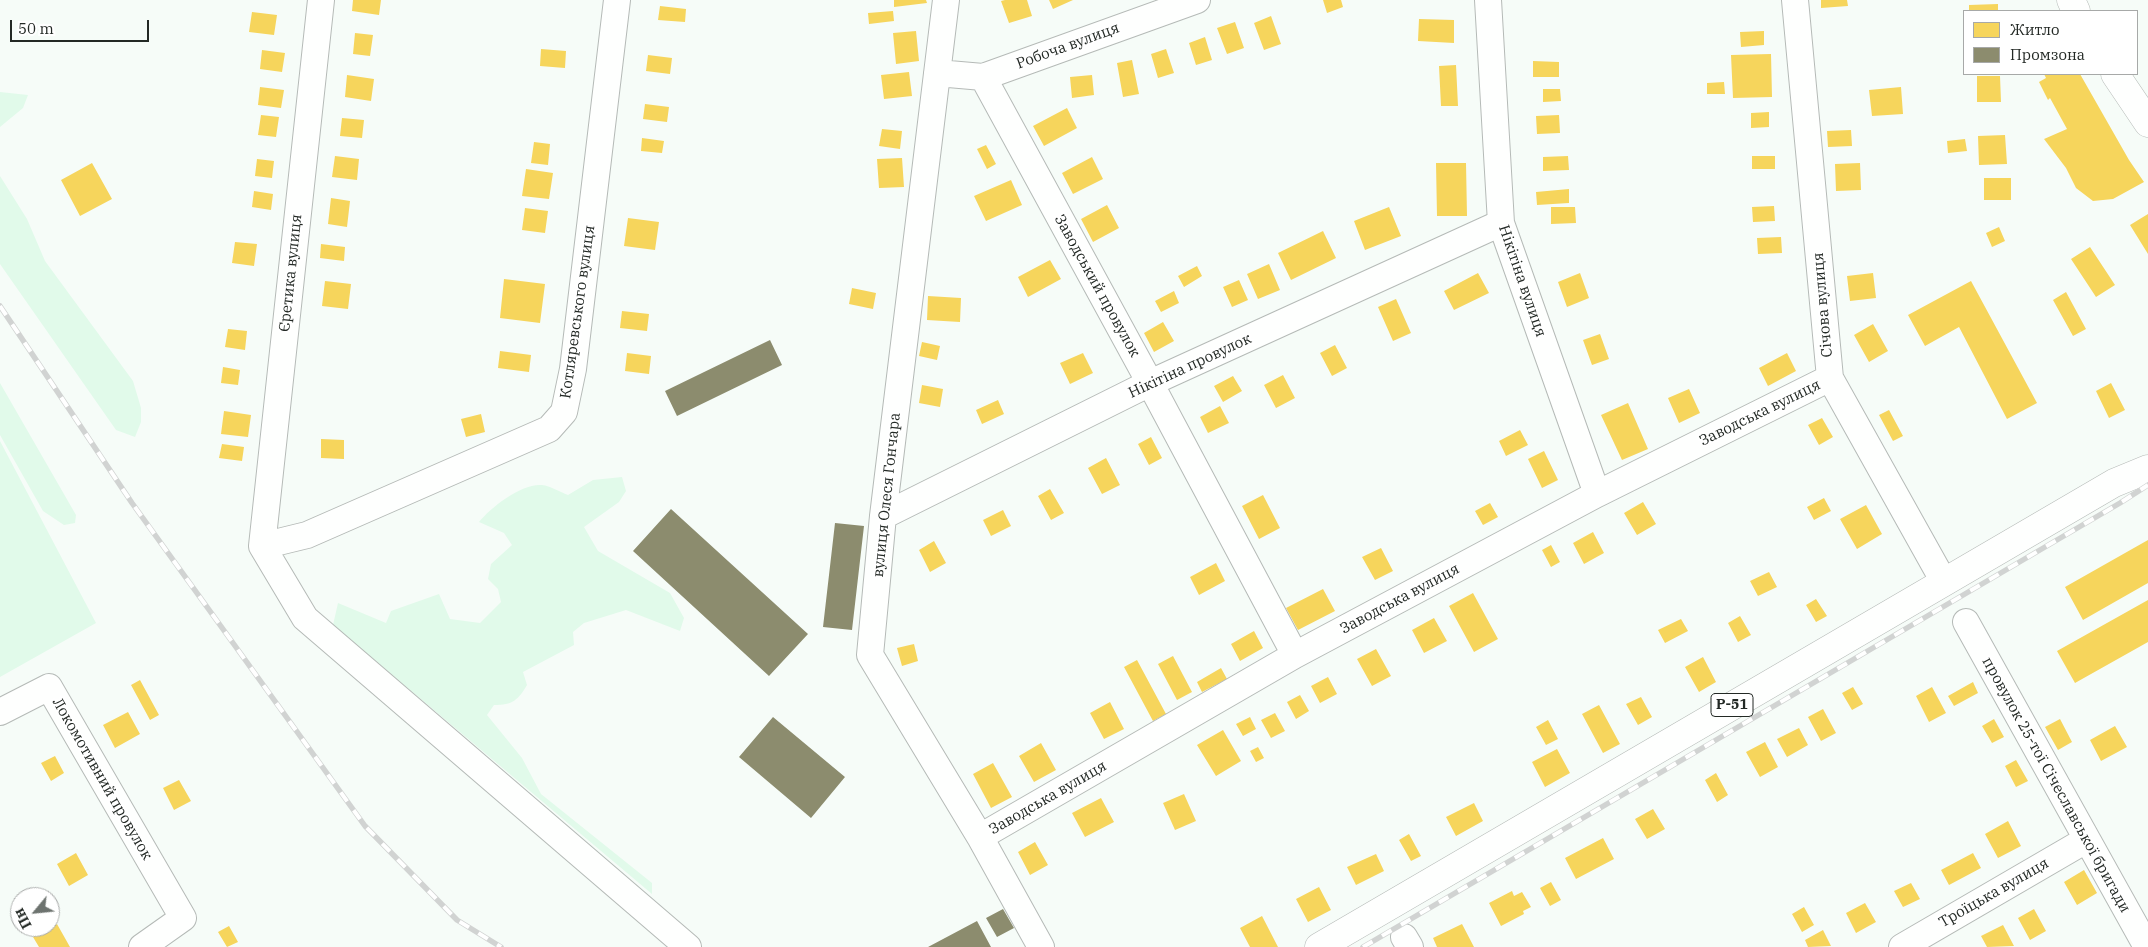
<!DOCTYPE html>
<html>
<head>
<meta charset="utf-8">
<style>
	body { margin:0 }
	#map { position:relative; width:2148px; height:947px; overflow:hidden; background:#f6fcf8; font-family:"IBM Plex Serif",serif }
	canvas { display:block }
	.legend { position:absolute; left:1963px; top:10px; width:175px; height:65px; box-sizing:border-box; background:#fff; border:1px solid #a7a9a8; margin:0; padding:6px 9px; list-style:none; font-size:15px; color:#232925 }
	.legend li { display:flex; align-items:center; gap:10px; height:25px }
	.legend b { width:25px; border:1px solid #a7a9a8 }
	.north { position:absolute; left:10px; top:887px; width:50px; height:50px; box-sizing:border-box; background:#fff; border:1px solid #a7a9a8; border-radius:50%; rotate:242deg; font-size:14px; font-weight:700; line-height:20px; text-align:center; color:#232925 }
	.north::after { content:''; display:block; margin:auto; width:18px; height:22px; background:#6d736f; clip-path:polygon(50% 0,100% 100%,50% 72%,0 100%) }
	.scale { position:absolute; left:10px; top:20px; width:139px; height:22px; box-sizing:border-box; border:2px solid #232925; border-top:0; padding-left:6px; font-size:15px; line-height:18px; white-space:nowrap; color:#232925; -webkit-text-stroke:4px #fff; paint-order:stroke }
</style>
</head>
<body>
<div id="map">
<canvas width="2148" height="947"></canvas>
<ul class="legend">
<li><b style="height:14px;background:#f6d55c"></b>Житло</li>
<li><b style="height:14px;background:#8c8c6e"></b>Промзона</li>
</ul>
<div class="north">Пн</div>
<div class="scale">50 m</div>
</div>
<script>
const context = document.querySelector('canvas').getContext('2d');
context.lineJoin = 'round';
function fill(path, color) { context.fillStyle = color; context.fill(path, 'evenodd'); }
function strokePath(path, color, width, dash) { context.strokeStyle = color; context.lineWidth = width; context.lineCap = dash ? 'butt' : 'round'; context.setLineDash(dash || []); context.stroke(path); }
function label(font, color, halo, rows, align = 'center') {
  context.font = font + ' "IBM Plex Serif",serif'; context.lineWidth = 5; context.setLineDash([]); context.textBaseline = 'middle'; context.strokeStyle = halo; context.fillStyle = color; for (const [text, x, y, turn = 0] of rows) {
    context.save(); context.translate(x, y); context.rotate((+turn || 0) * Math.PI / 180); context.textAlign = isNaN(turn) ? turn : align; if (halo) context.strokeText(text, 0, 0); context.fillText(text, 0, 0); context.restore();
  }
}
fill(new Path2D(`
	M0 92 28 95 23 108 0 127Z
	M0 176 27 219 45 261 133 381 141 408V422L135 437 116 430 0 264Z
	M0 383 76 515 75 523 64 525 43 511 0 435Z
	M0 441 96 623 0 677Z
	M622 477 626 491 619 502 584 527 598 551 670 593 684 618 680 631 626 610 584 623 573 632 574 645 523 672 527 685C518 700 513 705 494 705L487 715 522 758 541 794 652 883V894L333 625 338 603 386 623 391 611 439 594 450 619 480 623 501 602 498 589 488 579 491 564 512 545 504 533 479 522C491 507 522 483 542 485 550 486 560 492 568 495L593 480Z`), '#e1faea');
fill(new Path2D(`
	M353 0H381L379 15 352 11Z
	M894 0H926L927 3 894 7Z
	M1005 0H1027L1032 16 1009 23 1001 1Z
	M1049 0H1073L1053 9Z
	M1323 0H1341L1343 7 1327 13Z
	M1821 0H1847L1848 6 1821 8Z
	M1998 4V11H1969V5Z
	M660 6 686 9 685 22 658 20Z
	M893 11 894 21 869 24 868 13Z
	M252 12 277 15 274 35 249 32Z
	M1271 16 1281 44 1264 50 1254 23Z
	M1419 19 1454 20V43L1418 41Z
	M1235 22 1244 48 1227 54 1217 28Z
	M916 31 919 61 896 64 893 33Z
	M1764 31V45L1741 47 1740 32Z
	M355 33 373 35 370 56 353 54Z
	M1205 37 1212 60 1196 65 1189 43Z
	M541 49 566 51 565 68 540 66Z
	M1166 49 1174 73 1158 78 1151 54Z
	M262 50 285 53 282 72 260 69Z
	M1771 54 1772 97 1733 98 1731 55Z
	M648 55 672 58 670 74 646 71Z
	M1132 60 1139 94 1123 97 1117 63Z
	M1533 61 1559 62V77H1533Z
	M1456 65 1458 106H1441L1439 66Z
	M909 72 912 96 884 99 881 75Z
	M2044 74H2080L2129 160 2144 182 2113 199 2093 201 2076 188 2066 168 2044 139 2067 129 2050 98 2048 100 2039 82 2046 78Z
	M347 75 374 79 371 101 345 97Z
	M1092 75 1094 95 1072 98 1070 77Z
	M1977 76H2000L2001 102H1977Z
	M1724 82 1725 94H1707V83Z
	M260 87 284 90 281 108 258 105Z
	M1901 87 1903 114 1872 116 1869 90Z
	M1543 89H1560L1561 101 1543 102Z
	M645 104 669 107 667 122 643 119Z
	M1067 108 1077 128 1044 146 1033 126Z
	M1769 112V127L1751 128V113Z
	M261 115 279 117 276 137 258 135Z
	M1559 115 1560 133 1537 134 1536 116Z
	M342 118 364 120 362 138 340 136Z
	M882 129 902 131 900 149 879 146Z
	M1851 130 1852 146 1828 147 1827 131Z
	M2005 135 2007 164 1979 165 1978 136Z
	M642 138 664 141 662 153 641 151Z
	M1965 139 1967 151 1948 153 1947 141Z
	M534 142 550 144 548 165 531 163Z
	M986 145 996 164 987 169 977 149Z
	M335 156 359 159 357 180 332 177Z
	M1568 156 1569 170 1543 171V157Z
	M1752 156H1775V169H1752Z
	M1092 157 1103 179 1073 194 1062 173Z
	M902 158 904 187 879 188 877 159Z
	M257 159 274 161 272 178 255 176Z
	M92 163 112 199 80 216 61 180Z
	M1436 163H1466L1467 216H1437Z
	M1860 163 1861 190 1836 191 1835 164Z
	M526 169 553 173 549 199 522 196Z
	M1984 178H2011V200H1984Z
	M1011 180 1022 205 986 221 974 196Z
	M1569 189V203L1537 205 1536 192Z
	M254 191 273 194 271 210 252 207Z
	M331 198 350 201 347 227 328 224Z
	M1107 205 1119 228 1093 242 1081 219Z
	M1774 206 1775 221 1753 222 1752 207Z
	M1389 207 1401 236 1365 250 1354 221Z
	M1551 207H1575L1576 223 1551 224Z
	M525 208 548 211 545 233 522 230Z
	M2148 214V254L2130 225Z
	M628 218 659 222 655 250 624 246Z
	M1999 227 2005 241 1992 247 1986 233Z
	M1323 231 1336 258 1291 280 1278 253Z
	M1781 237 1782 253 1758 254 1757 238Z
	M235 242 257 244 254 266 232 263Z
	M321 244 345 247 344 261 320 258Z
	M2090 247 2115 285 2096 297 2071 259Z
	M1050 260 1061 279 1028 297 1018 277Z
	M1269 264 1280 290 1258 299 1247 274Z
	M1197 266 1202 276 1184 287 1178 276Z
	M1478 273 1489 293 1454 310 1444 291Z
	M1580 273 1589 298 1567 307 1558 282Z
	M1873 273 1876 298 1850 301 1847 276Z
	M504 279 545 284 540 323 500 318Z
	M1239 280 1248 300 1232 307 1223 287Z
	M325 281 351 284 348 309 322 306Z
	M1971 281 2037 403 2007 419 1959 327 1925 346 1908 315Z
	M852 288 876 293 873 309 849 304Z
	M1174 291 1179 303 1161 312 1155 301Z
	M2066 292 2086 329 2073 336 2053 300Z
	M928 296 961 298 960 322 927 320Z
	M1396 299 1411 333 1393 341 1378 307Z
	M622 311 649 314 647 331 620 328Z
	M1163 322 1174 341 1154 352 1144 333Z
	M1873 324 1888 351 1869 362 1854 335Z
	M228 329 247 331 245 350 225 347Z
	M1600 334 1609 359 1592 365 1583 340Z
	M922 342 940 346 937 360 919 356Z
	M1335 345 1347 368 1332 376 1320 353Z
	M500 351 531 355 529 372 498 368Z
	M627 353 651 356 649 374 625 371Z
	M1083 353 1093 373 1070 384 1060 363Z
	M1787 353 1796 371 1768 386 1759 368Z
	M223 367 240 370 238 385 221 383Z
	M1283 375 1295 398 1276 408 1264 385Z
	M1233 376 1242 391 1223 402 1214 386Z
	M2111 383 2125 410 2109 418 2096 391Z
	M922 385 943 389 940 407 919 403Z
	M1689 389 1700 413 1679 423 1668 398Z
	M998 400 1004 414 982 424 976 410Z
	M1628 403 1648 449 1622 460 1601 415Z
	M1220 406 1229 423 1208 433 1200 417Z
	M1889 410 1903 436 1893 441 1879 415Z
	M224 411 251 415 248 437 221 434Z
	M481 414 485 432 466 437 461 419Z
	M1822 418 1833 437 1819 445 1808 425Z
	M1520 430 1528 445 1506 456 1499 441Z
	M1151 437 1162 458 1149 465 1138 444Z
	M321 439 344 440V459L321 458Z
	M222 444 244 447 242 461 219 458Z
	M1544 451 1558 480 1542 488 1528 459Z
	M1106 458 1120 485 1102 494 1088 468Z
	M1050 489 1064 513 1051 520 1038 496Z
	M1263 495 1280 528 1259 539 1242 506Z
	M1824 498 1831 511 1814 520 1807 507Z
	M1643 502 1656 524 1637 535 1624 513Z
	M1490 503 1498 517 1483 525 1475 511Z
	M1866 505 1882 534 1857 549 1840 519Z
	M1003 510 1011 526 991 536 983 520Z
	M1593 532 1604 553 1584 564 1573 543Z
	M2148 540V583L2083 620 2065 587Z
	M934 541 946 563 930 572 919 550Z
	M1551 545 1560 562 1551 567 1542 550Z
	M1381 548 1393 571 1375 580 1362 557Z
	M1216 563 1225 581 1199 595 1190 577Z
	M1769 572 1777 587 1758 596 1750 581Z
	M1323 589 1335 611 1298 630 1286 608Z
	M1473 593 1498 639 1474 652 1449 606Z
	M1816 599 1827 616 1816 622 1806 605Z
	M2148 600V642L2075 683 2057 651Z
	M1740 616 1751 635 1738 642 1728 623Z
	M1434 618 1447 641 1424 653 1412 630Z
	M1681 619 1688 631 1665 643 1658 630Z
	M1254 631 1263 648 1240 661 1231 644Z
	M914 644 918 661 902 666 897 648Z
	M1376 649 1391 676 1372 686 1357 659Z
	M1173 656 1192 692 1177 700 1158 664Z
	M1703 657 1716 682 1699 692 1685 667Z
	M1137 660 1166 714 1153 721 1124 667Z
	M1221 668 1227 679 1202 692 1197 682Z
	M1328 677 1337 694 1320 703 1311 686Z
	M140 680 159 715 150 720 131 685Z
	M1973 682 1978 693 1954 706 1948 696Z
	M1853 687 1863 704 1852 710 1842 693Z
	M1932 687 1946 713 1929 722 1916 696Z
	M1300 695 1309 711 1296 719 1287 702Z
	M1641 697 1652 717 1638 725 1626 704Z
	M1110 702 1124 729 1104 739 1090 713Z
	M1599 705 1620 744 1603 753 1582 714Z
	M1823 709 1836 733 1821 741 1808 717Z
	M128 712 140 734 115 748 103 725Z
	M1275 713 1285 731 1271 738 1261 720Z
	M1250 717 1256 729 1243 736 1236 724Z
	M1994 719 2004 737 1992 743 1982 726Z
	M2060 719 2072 742 2058 750 2045 727Z
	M1548 720 1558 739 1546 745 1536 727Z
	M2115 726 2127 747 2101 761 2090 740Z
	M1799 728 1808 745 1787 757 1777 739Z
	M1223 730 1241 761 1216 776 1197 745Z
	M1765 742 1778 767 1760 777 1746 752Z
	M1041 743 1056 770 1034 782 1019 756Z
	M1258 747 1264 758 1256 762 1250 751Z
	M1557 749 1570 773 1545 787 1532 762Z
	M55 756 64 773 51 781 41 763Z
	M2016 760 2028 781 2016 787 2005 766Z
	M993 763 1012 797 991 808 973 774Z
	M1716 773 1728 795 1717 802 1705 780Z
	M179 780 191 801 174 810 163 788Z
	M1184 794 1196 821 1175 830 1163 803Z
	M1101 798 1114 822 1085 837 1072 813Z
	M1474 803 1483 821 1456 836 1446 817Z
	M1653 809 1665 829 1647 839 1635 819Z
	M2008 821 2021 846 1998 858 1985 834Z
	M1409 834 1421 856 1411 861 1399 840Z
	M1603 838 1614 859 1576 879 1565 858Z
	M1035 842 1048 865 1030 875 1018 852Z
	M76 853 88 875 69 886 57 864Z
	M1973 853 1981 868 1949 885 1941 870Z
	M1376 854 1384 871 1356 885 1347 867Z
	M2084 870 2097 893 2077 905 2064 882Z
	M1551 882 1561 900 1550 906 1540 888Z
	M1911 883 1920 899 1903 907 1894 891Z
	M1319 887 1331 910 1308 922 1296 899Z
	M1512 891 1514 896 1522 892 1531 907 1523 911 1524 914 1501 926 1489 903Z
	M1865 903 1876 922 1856 933 1846 913Z
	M1804 907 1814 925 1802 932 1792 914Z
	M2034 909 2046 931 2030 940 2018 918Z
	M1262 916 1278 947H1250L1240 928Z
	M57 924 70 947H39L33 937Z
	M1462 924 1474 947H1437L1433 938Z
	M2003 925 2014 946 1987 947 1981 936Z
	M229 926 238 942 227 947 218 932Z
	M1823 930 1831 946 1808 947 1805 940Z`), '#f6d55c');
fill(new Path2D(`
	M770 340 782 365 677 416 665 391Z
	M671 509 808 634 769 676 633 551Z
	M835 523 864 526 852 630 823 627Z
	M773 717 845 777 811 818 739 757Z
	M1003 909 1014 928 997 937 986 918Z
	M977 921 991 947H928Z`), '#8c8c6e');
const minor = new Path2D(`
	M946 0 883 516 870 655 980 837 1041 947
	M1488 0 1501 223 1597 494
	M1795 0 1830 378 1944 582
	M937 73 983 77 1197 0
	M983 77 1150 383 1295 655
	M883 516 1150 383 1501 223
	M262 546 307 535 549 429 564 412 573 369 617 0
	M262 546 305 618 688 947
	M262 546 321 0
	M1966 622 2147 947
	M0 712 49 687 183 918 142 947
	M980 837 1295 655 1597 494 1830 378
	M1404 937 1410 947
	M1902 947 2086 840`);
const major = new Path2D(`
	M2071 0 2076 11
	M2115 74 2148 123
	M1319 947 2114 483 2148 469`);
strokePath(minor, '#b5bab7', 28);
strokePath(major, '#b5bab7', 29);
strokePath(minor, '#fefffe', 26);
strokePath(major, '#fefffe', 28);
const rail = new Path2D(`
	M0 306 132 503 365 826 457 920 501 947
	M1363 947 2120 503 2148 485`);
strokePath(rail, '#d1d3d2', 5.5);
strokePath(rail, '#fff', 4, [11]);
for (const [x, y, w] of [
	[1732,705,42]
]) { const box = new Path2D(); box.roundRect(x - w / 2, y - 11.5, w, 23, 4); context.fillStyle = '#fff'; context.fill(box); strokePath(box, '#232925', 1); }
label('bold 14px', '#232925', null, [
	["Р-51",1732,705]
]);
label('15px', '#232925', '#fff', [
	["Робоча вулиця",1068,46,-20],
	["Єретика вулиця",291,273,-84],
	["Нікітіна вулиця",1522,281,71],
	["Заводський провулок",1097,286,61],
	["Січова вулиця",1823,305,-95],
	["Котляревського вулиця",578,312,-82],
	["Нікітіна провулок",1190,366,-25],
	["Заводська вулиця",1760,413,-26],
	["вулиця Олеся Гончара",887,495,-84],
	["Заводська вулиця",1400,599,-28],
	["Локомотивний провулок",102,779,60],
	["провулок 25-тої Січеславської бригади",2056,785,61],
	["Заводська вулиця",1048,798,-30],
	["Троїцька вулиця",1994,893,-30]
]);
</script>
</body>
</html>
